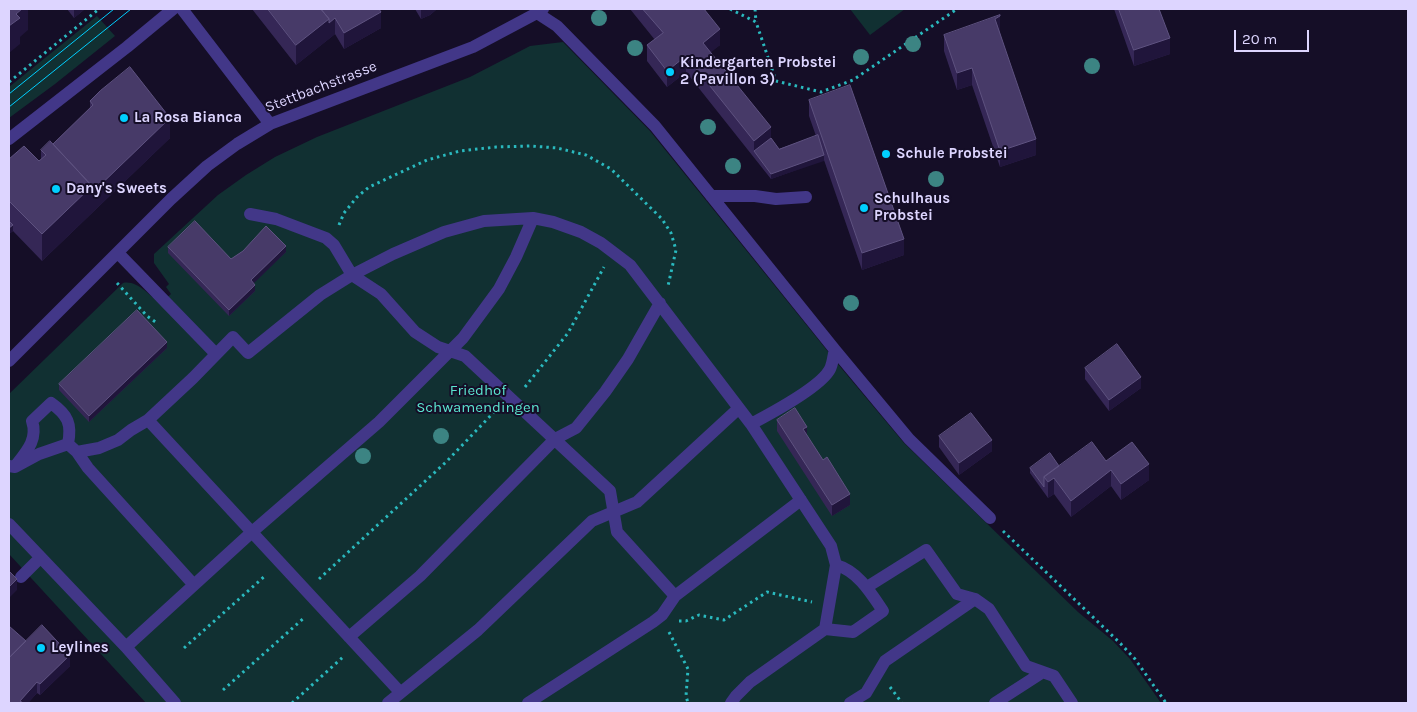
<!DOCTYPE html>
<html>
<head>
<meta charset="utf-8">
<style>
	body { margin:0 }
	#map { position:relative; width:1417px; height:712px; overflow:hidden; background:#150e27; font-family:Karla,sans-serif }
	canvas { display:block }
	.frame { position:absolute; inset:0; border:10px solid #ddd5ff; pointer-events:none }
	.scale { position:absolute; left:1234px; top:30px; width:75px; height:22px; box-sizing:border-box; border:2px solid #ddd5ff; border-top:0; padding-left:6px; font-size:15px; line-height:18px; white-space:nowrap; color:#ddd5ff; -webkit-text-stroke:4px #150e27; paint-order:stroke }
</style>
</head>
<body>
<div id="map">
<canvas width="1417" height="712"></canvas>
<div class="frame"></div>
<div class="scale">20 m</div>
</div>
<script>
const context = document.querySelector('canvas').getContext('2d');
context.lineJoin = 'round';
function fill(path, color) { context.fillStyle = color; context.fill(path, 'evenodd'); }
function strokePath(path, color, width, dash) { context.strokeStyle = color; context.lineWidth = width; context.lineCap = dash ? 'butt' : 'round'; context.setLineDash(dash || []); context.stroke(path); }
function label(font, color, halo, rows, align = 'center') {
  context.font = font + ' Karla,sans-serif'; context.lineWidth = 4; context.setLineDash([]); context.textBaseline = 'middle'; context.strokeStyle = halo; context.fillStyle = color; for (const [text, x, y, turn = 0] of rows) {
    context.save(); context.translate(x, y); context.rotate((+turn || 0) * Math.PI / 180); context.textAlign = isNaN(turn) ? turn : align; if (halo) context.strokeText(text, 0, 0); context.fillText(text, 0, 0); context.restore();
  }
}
fill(new Path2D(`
	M850 9H905L870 35Z
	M97 16 115 36 55 84 9 118V87Z
	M563 42 650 131 842 369 904 443 1078 612 1113 641 1130 659 1161 703H146L9 554V394L123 283C137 280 149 295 160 304L171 294 166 287 169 284 154 263V254L218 195 246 175 275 157 317 137 470 77 530 46Z`), '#113032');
strokePath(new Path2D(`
	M730 9 756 22 776 81 821 92 853 80 957 9
	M755 9 756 22
	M9 82 99 9
	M339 225 344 213 357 197 369 187 427 160 460 151 496 147 531 146 557 148 586 155 611 169 662 219 671 233 676 250 668 286
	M117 283 147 316 157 323
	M525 387 568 333 604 267
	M1003 531 1120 643 1135 659 1166 703
	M319 579 446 462 497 409
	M679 621H686L699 615 724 620 767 592 812 602
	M669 632 688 669 686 696 688 703
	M184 648 266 575
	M890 687 902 703
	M223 690 305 617
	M292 703 343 657`), '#2ab9be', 3, [2.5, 4]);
strokePath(new Path2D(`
	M182 9 270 124
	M537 13 557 26 655 126 835 350 909 439 990 518
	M9 139 127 47 173 9
	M711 196H755L776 199 806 197
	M250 214 276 219 326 238 334 245 352 275 381 294 415 332 438 347 465 356 610 491 617 532 675 596
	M118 253 216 354
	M9 361 171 199 207 166 237 144 270 124 473 47 537 13 543 9
	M751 424C770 414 821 387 830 369 833 363 833 356 835 350
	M77 452 88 468 194 585
	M16 465C27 451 38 439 32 421L51 403C68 415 72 424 68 444
	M9 466 15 467 39 454 68 444 77 452 99 448 118 440 131 430 148 420
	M9 524 126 647 175 703
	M21 577 40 558
	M867 587 926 550 957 594 975 599 989 609 1026 666 1054 676 1072 703
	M349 637 420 576 555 439 576 428 605 392 628 359 660 303
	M126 647 252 532 379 422 463 338 499 289 516 257 533 218
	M400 692 148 420 193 378 233 337 248 353 320 295 352 275 393 254 444 232 484 221 533 218 553 222 581 232 601 243 630 265 751 424 831 546 836 565 825 629 853 632 883 611C871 593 858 571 836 565
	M388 703 478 630 592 521 637 502 738 409
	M528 703 653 622 662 615 675 596 801 500
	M731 703 736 696 750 682 825 629
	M850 703 866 693 885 661 975 599
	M995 703 1043 672`), '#423788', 12);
strokePath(new Path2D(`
	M9 94 114 9
	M9 107 131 9`), '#01cfff', 1);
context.fillStyle = '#3c8483';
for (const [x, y] of [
	[599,18],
	[913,44],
	[635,48],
	[861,57],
	[1092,66],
	[708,127],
	[733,166],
	[936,179],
	[851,303],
	[441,436],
	[363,456]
]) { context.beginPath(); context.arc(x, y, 8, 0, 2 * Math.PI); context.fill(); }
fill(new Path2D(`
	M67 9H85L74 18Z
	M252 9H379L381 28 344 49 335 34 296 65Z
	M415 9H437L430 15 421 19Z
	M630 9H704L720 45 710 52 779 149 816 136 809 116V100L904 255 862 270 824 160 771 179 686 72 667 87 647 61V45L655 40Z
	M1114 9H1159L1170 54 1134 66Z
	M1000 32V33L1036 155 1000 167 972 85 957 90 944 51V35Z
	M90 101 170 138 42 261 13 231 9 234V159L39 161 41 160V150L53 144 90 109Z
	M168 247 231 259 243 251 286 252 253 283 255 291 229 316 168 253Z
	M167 348 89 422 59 390V384Z
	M1085 368 1141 388 1109 411 1085 379Z
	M777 420 807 436 850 505 832 516 777 431Z
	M939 436 992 451 959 475 939 447Z
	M1106 461 1149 480 1121 500 1111 486 1071 517 1054 494 1048 498 1030 473V468L1059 466Z
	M26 641 70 666 40 695 37 693 28 703H9Z`), '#352756');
fill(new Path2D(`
	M22 9H28V30L20 37V44L9 53V26L16 14Z
	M74 9H85L74 18Z
	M421 9H437L430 15 421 19Z
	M381 12V28L344 49V33Z
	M1000 16V32L995 35V19Z
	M335 18V34L329 39V23Z
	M329 19V39L296 65V45Z
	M720 29V45L703 59V43Z
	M1170 38V54L1134 66V50Z
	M686 56V72L667 87V71Z
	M972 68V85L957 90V73Z
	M170 118V138L92 213V193Z
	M771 127V144L754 151V157V141Z
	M1036 139V155L1000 167V151Z
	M824 155V161L771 179V174Z
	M92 186V213L42 261V234Z
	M13 225V231L9 234V228Z
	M904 239V255L862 270V253Z
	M286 246V252L251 286V280Z
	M255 285V291L229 316V310Z
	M167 342V348L89 422V416Z
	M1141 377V388L1109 411V400Z
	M807 427V438L803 429Z
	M992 440V451L959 475V463Z
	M1149 464V480L1121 500V484Z
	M1111 470V486L1071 517V501Z
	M1054 478V494L1048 498V482Z
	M850 494V505L832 516V505Z
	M17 579V590L9 598V587Z
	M70 655V666L40 695V684Z
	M37 682V693L28 703H20V701Z`), '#20153b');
const building = new Path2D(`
	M9 9H22L16 14 20 18 9 26Z
	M268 9H321L329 19 296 45Z
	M321 9H379L381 12 344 33 335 18 329 23V19Z
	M643 9H704L720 29 703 43 771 127 754 141 686 56 667 71 647 45 663 33Z
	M1119 9H1159L1170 38 1134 50Z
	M1000 15V16L995 19 1036 139 1000 151 972 68 957 73 944 35Z
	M130 67 170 118 92 193V186L53 144 93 105 90 101 100 91Z
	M850 85 904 239 862 253 809 100Z
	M818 135 824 155 771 174 754 151 771 138 779 149Z
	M50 141 92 186 42 234 9 201V159L24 146 39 161 46 155 41 150Z
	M9 221 13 225 9 228Z
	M195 221 231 259 243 251 266 226 286 246 251 280 255 285 229 310 168 247Z
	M137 310 167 342 89 416 59 384Z
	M1117 344 1141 377 1109 400 1085 368Z
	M795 408 807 427 803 429 823 460 827 457 850 494 832 505 777 420Z
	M971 413 992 440 959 463 939 436Z
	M1092 442 1106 461 1132 442 1149 464 1121 484 1111 470 1071 501 1054 478 1048 482 1044 477Z
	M1050 453 1059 466 1044 477V487L1030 468Z
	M9 571 17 579 9 587Z
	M42 625 70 655 40 684 37 682 20 701 23 703H9V658Z
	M9 626 26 641 9 658Z`);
fill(building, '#473a68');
strokePath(building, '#5e5280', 1);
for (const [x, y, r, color] of [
	[670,72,5,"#01cfff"],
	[124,118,5,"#01cfff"],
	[886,154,5,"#01cfff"],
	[56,189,5,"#01cfff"],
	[864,208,5,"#01cfff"],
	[41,648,5,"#01cfff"]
]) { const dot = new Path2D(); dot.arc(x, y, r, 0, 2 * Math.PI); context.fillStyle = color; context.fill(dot); strokePath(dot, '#150e27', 2); }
label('bold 15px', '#ddd5ff', '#150e27', [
	["Kindergarten Probstei",680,63],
	["2 (Pavillon 3)",680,80],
	["La Rosa Bianca",134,118],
	["Schule Probstei",896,154],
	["Dany's Sweets",66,189],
	["Schulhaus",874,199],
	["Probstei",874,216],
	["Leylines",51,648]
], 'left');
label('15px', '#ddd5ff', '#150e27', [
	["Stettbachstrasse",321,87,-21]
]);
label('15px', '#5be5cf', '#150e27', [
	["Friedhof",478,391],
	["Schwamendingen",478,408]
]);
</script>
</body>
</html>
